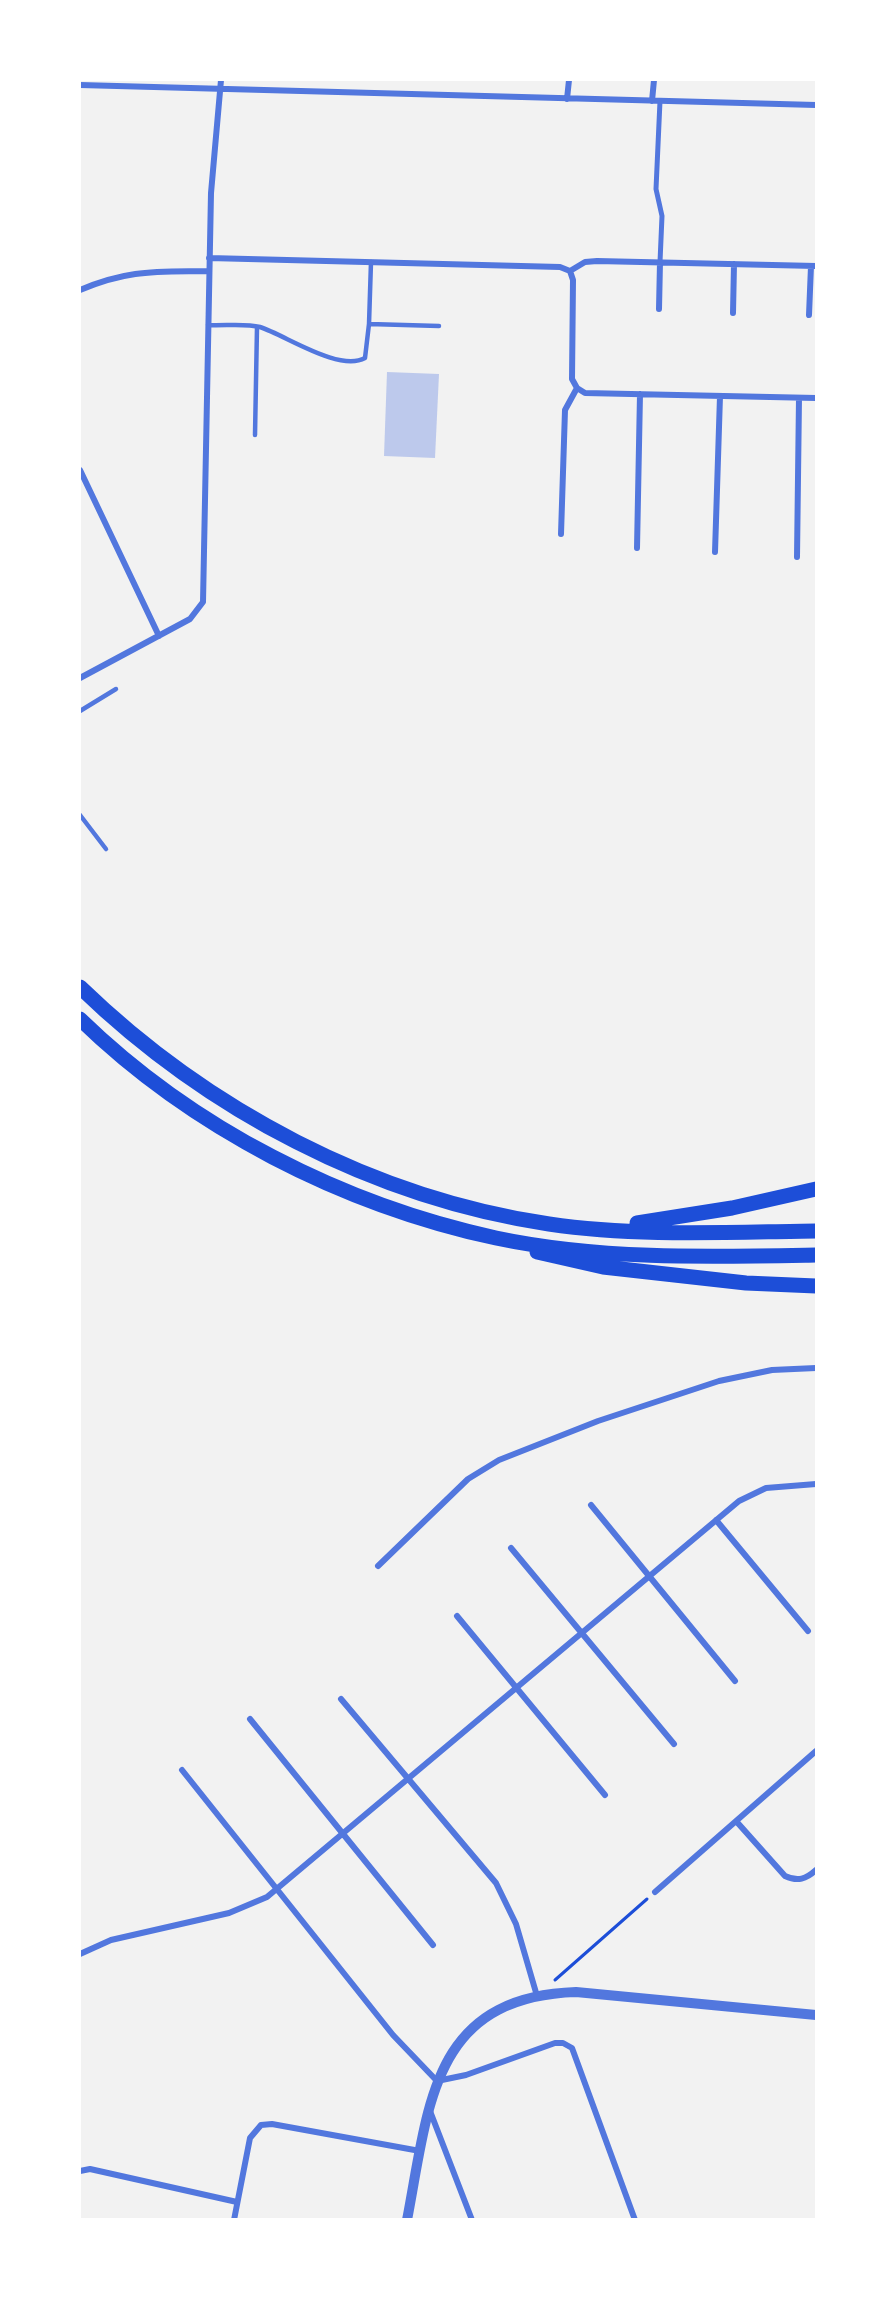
<!DOCTYPE html>
<html>
<head>
<meta charset="utf-8">
<style>
	body { margin:0 }
	#map { position:relative; width:896px; height:2299px; overflow:hidden; background:#f2f2f2; font-family:Roboto,sans-serif }
	canvas { display:block }
	.frame { position:absolute; inset:0; border:81px solid #fff; pointer-events:none }
</style>
</head>
<body>
<div id="map">
<canvas width="896" height="2299"></canvas>
<div class="frame"></div>
</div>
<script>
const context = document.querySelector('canvas').getContext('2d');
context.lineJoin = 'round';
function fill(path, color) { context.fillStyle = color; context.fill(path, 'evenodd'); }
function strokePath(path, color, width, dash) { context.strokeStyle = color; context.lineWidth = width; context.lineCap = dash ? 'butt' : 'round'; context.setLineDash(dash || []); context.stroke(path); }
fill(new Path2D(`
	M387 372 439 374 435 458 384 456Z`), '#bdc9ec');
strokePath(new Path2D(`
	M555 1980 647 1899`), '#1d4ed8', 3);
strokePath(new Path2D(`
	M371 262 369 324 439 326
	M208 325C224 326 245 323 260 327 287 336 339 372 365 358L369 324
	M255 435 257 327
	M80 711 116 689
	M80 815 106 849`), '#5277de', 4.5);
strokePath(new Path2D(`
	M660 262 662 216 656 189 660 101`), '#5277de', 5);
strokePath(new Path2D(`
	M80 85 816 105
	M567 99 569 80
	M652 101 654 80
	M209 258 560 267 570 271
	M570 271 585 262 597 261 816 266
	M570 271 573 280 572 379 577 388
	M80 290C129 269 157 272 209 271
	M659 309 660 262
	M733 313 734 264
	M809 315 811 266
	M577 388 585 393 816 398
	M80 470 159 636
	M561 534 565 410 577 388
	M637 548 640 394
	M715 552 720 396
	M797 557 799 398
	M80 678 190 619 203 602 211 193 221 80
	M591 1505 735 1681
	M716 1520 808 1631
	M511 1548 674 1744
	M378 1566 468 1479 499 1460 598 1421 719 1381 772 1370 816 1368
	M457 1616 605 1795
	M341 1699 496 1883 516 1924 537 1996
	M250 1719 433 1945
	M182 1770 393 2035 437 2081 466 2075 555 2043H563L572 2048 635 2220
	M736 1821 785 1876C798 1882 806 1879 816 1870
	M655 1892 816 1751
	M80 1954 111 1940 229 1913 267 1897 739 1501 766 1488 816 1484
	M430 2111 472 2220
	M80 2171 90 2169 237 2202
	M234 2220 250 2138 261 2125 272 2124 420 2151`), '#5277de', 6);
strokePath(new Path2D(`
	M407 2220C429 2106 431 1997 576 1992L816 2015`), '#5277de', 10);
strokePath(new Path2D(`
	M80 987C207 1110 374 1198 549 1224 637 1237 728 1232 816 1231
	M80 1019C192 1128 343 1205 496 1238 600 1260 711 1257 816 1255
	M637 1223 732 1208 816 1189
	M537 1252 603 1267 746 1283 816 1286`), '#1d4ed8', 15);
</script>
</body>
</html>
